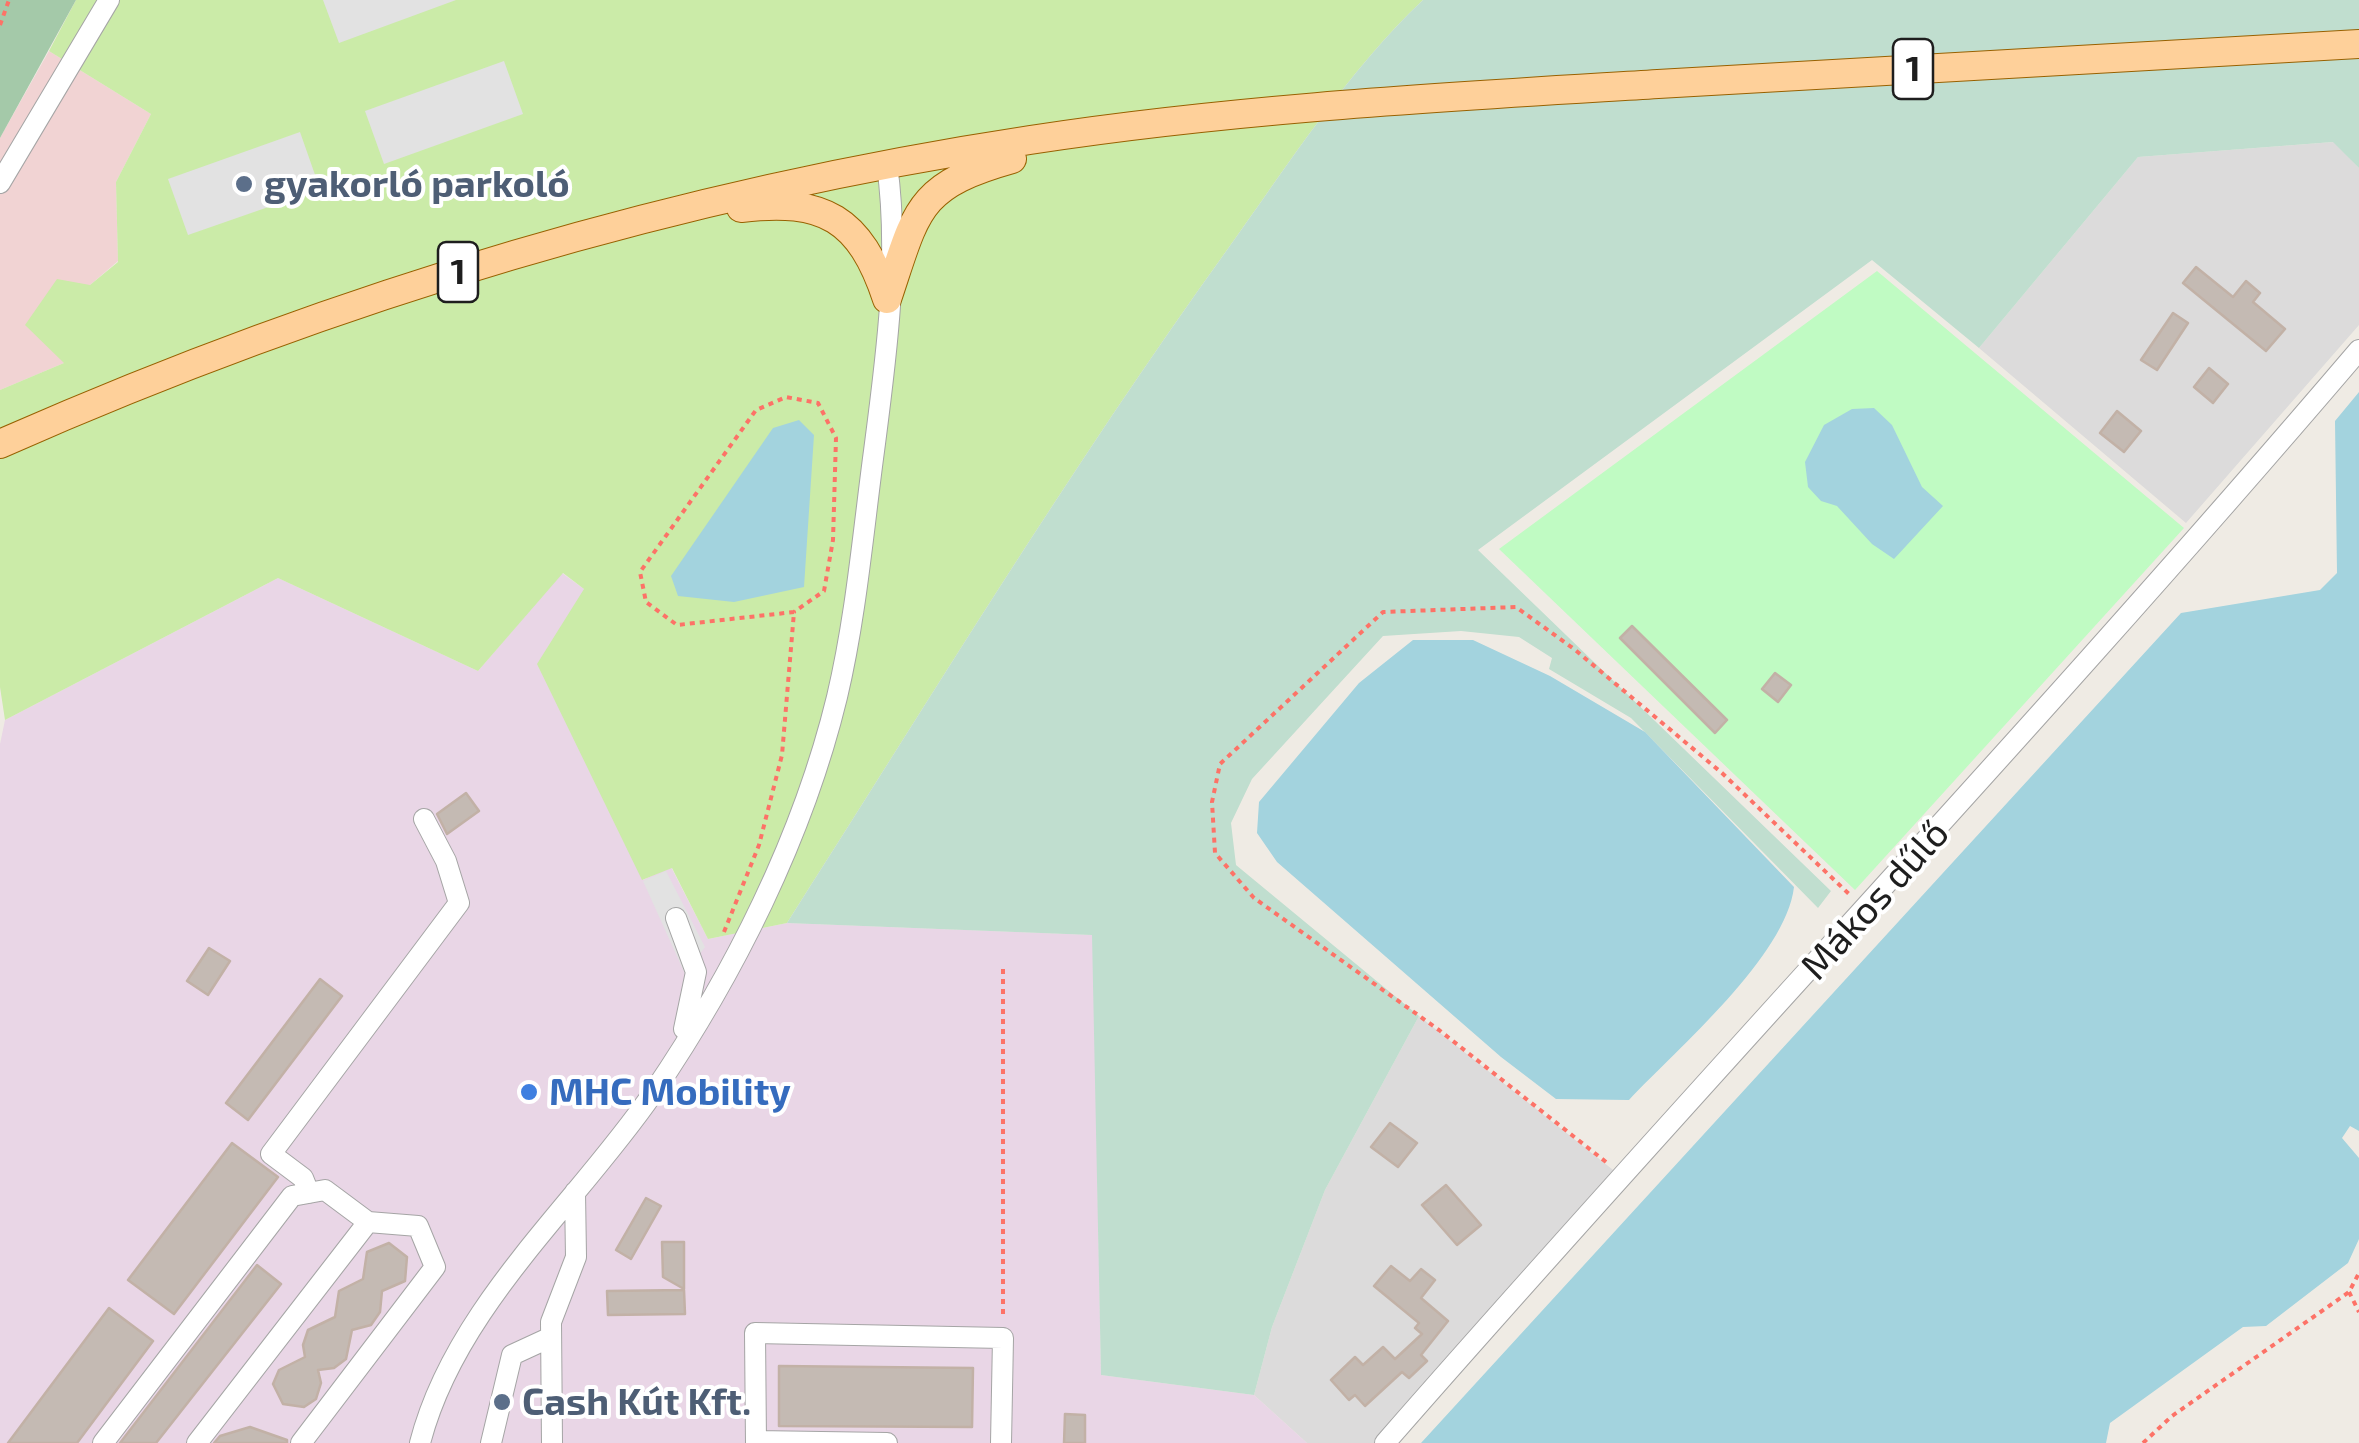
<!DOCTYPE html>
<html>
<head>
<meta charset="utf-8">
<style>
	body { margin:0 }
	canvas { display:block; background:#efebe4 }
</style>
</head>
<body>
<canvas width="2359" height="1443"></canvas>
<script>
const context = document.querySelector('canvas').getContext('2d');
context.lineJoin = 'round';
function fill(path, color) { context.fillStyle = color; context.fill(path, 'evenodd'); }
function strokePath(path, color, width, dash) { context.strokeStyle = color; context.lineWidth = width; context.lineCap = dash ? 'butt' : 'round'; context.setLineDash(dash || []); context.stroke(path); }
function label(font, color, halo, rows, align = 'center') {
  context.font = font + ' "Exo 2",sans-serif'; context.lineWidth = 8; context.setLineDash([]); context.textBaseline = 'middle'; context.strokeStyle = halo; context.fillStyle = color; for (const [text, x, y, turn = 0] of rows) {
    context.save(); context.translate(x, y); context.rotate((+turn || 0) * Math.PI / 180); context.textAlign = isNaN(turn) ? turn : align; if (halo) context.strokeText(text, 0, 0); context.fillText(text, 0, 0); context.restore();
  }
}
fill(new Path2D(`
	M2334 142 2359 168V325L2186 523 1979 348 2138 157Z
	M1419 1016 1627 1181 1394 1443H1307L1254 1395 1272 1327 1325 1190Z`), '#dcdbdb');
fill(new Path2D(`
	M49 51 151 114 116 182 118 261 90 285 64 363 0 390V138Z`), '#f1d3d3');
fill(new Path2D(`
	M562 573 584 589 643 880 671 867 708 939 787 923 1093 935 1101 1375 1254 1395 1307 1443H0V744L5 720 278 578 478 671Z`), '#e9d6e6');
fill(new Path2D(`
	M76 0H1423C1349 69 1286 168 1227 250 1070 468 931 697 787 923L708 939 672 868 642 880 537 664 584 589 563 573 478 671 278 578 5 720 0 687V390L64 363 25 325 57 279 90 285 118 262 116 182 151 114 49 51Z`), '#cbeba8');
fill(new Path2D(`
	M1423 0H2359V168L2333 142 2138 157 1979 348 1872 260 1478 550 1831 891 1818 908 1631 718 1549 669 1552 658 1519 637 1461 631 1383 636 1252 779 1231 823 1236 865 1419 1016 1325 1190 1272 1327 1254 1395 1101 1375 1092 935 787 923C931 697 1070 468 1227 250 1286 168 1349 69 1423 0Z`), '#c0decf');
fill(new Path2D(`
	M0 0H76L0 138Z`), '#a4c9a9');
fill(new Path2D(`
	M1877 271 2184 528 1855 890 1499 549Z`), '#c0fbc3');
fill(new Path2D(`
	M323 0H456L339 43Z
	M504 61 523 114 384 164 365 111Z
	M300 132 320 189 188 235 168 179Z
	M666 871 705 947 685 974 643 881Z`), '#e2e2e2');
fill(new Path2D(`
	M2359 392V1131L2350 1126 2342 1138 2359 1158V1239L2348 1263 2266 1326 2243 1327 2110 1423 2106 1443H1421L2181 613 2320 590 2337 573 2335 421Z
	M1874 408 1892 425 1922 487 1943 506 1894 559 1872 544 1837 506 1821 501 1808 487 1805 462 1824 425 1852 409Z
	M799 420 814 435 804 587 734 602 678 596 671 576 773 428Z
	M1413 640H1473L1550 676 1645 732 1794 887C1786 956 1678 1048 1629 1100L1556 1099 1501 1057 1277 862 1257 833 1259 802 1359 683Z`), '#a3d3de');
const building = new Path2D(`
	M2196 267 2233 297 2246 281 2260 293 2253 302 2285 329 2266 351 2183 283Z
	M2173 313 2188 323 2157 370 2141 360Z
	M2209 368 2228 384 2213 403 2194 387Z
	M2117 411 2141 431 2124 452 2100 433Z
	M1632 626 1727 720 1715 733 1620 638Z
	M1775 673 1791 685 1778 702 1762 689Z
	M466 793 479 811 447 834 437 814Z
	M209 948 230 961 208 995 187 981Z
	M320 979 342 996 248 1120 226 1103Z
	M1390 1123 1417 1143 1398 1167 1371 1147Z
	M232 1143 278 1177 174 1314 128 1280Z
	M1446 1185 1481 1225 1457 1245 1422 1205Z
	M646 1198 661 1206 631 1259 616 1250Z
	M662 1242H684V1289L663 1277Z
	M389 1243 407 1257 405 1281 382 1291 380 1312 371 1325 352 1330 346 1359 334 1368 318 1370 321 1383 316 1399 304 1407 283 1404 273 1384 279 1370 305 1357 303 1345 308 1330 335 1317 339 1291 363 1279 367 1252Z
	M257 1265 281 1284 156 1443H120Z
	M1391 1266 1410 1281 1421 1269 1435 1280 1421 1298 1448 1321 1421 1355 1427 1361 1409 1378 1402 1372 1365 1406 1355 1395 1349 1400 1331 1380 1355 1357 1363 1365 1383 1347 1395 1359 1422 1334 1415 1328 1419 1323 1374 1286Z
	M684 1290 685 1314 608 1315 607 1291Z
	M109 1308 153 1341 77 1443H8Z
	M779 1366 973 1368 972 1427 779 1426Z
	M1065 1414 1085 1415V1443H1064Z
	M250 1427 287 1440V1443H214L220 1436Z`);
fill(building, '#c4bab3');
strokePath(building, '#c2b1a6', 2.5);
const minor = new Path2D(`
	M0 183 109 0
	M676 918 696 972 684 1029
	M309 1193 303 1178 271 1154 459 903 446 861 424 819
	M756 1441 887 1443
	M103 1443 292 1196 325 1190 368 1222 418 1226 435 1267 301 1443
	M197 1443 368 1222
	M420 1443C455 1307 576 1205 653 1093 734 974 803 837 837 697 856 617 863 533 874 451 886 359 900 257 887 165
	M491 1443 512 1355 551 1337
	M552 1443 551 1322 576 1257 575 1192
	M756 1443 755 1333 1003 1338 1001 1443
	M1385 1443C1706 1075 2042 722 2359 350`);
const major = new Path2D(`
	M741 208C824 198 860 218 887 299
	M887 299C917 210 916 186 1012 159
	M0 444C330 298 674 194 1030 140 1238 108 1448 97 1658 84 1891 70 2125 57 2359 44`);
strokePath(minor, '#a5a5a5', 22);
strokePath(major, '#986100', 30);
strokePath(new Path2D(`
	M0 25 9 0
	M724 932 759 845 782 755 794 612 677 625 646 602 640 572 756 410 786 397 818 403 836 438 833 540 824 591 794 612
	M1003 969V1318
	M1606 1162 1439 1030 1254 898 1215 853 1212 802 1220 764 1383 612 1516 607 1574 649 1722 773 1849 894
	M2349 1292 2359 1312
	M2143 1443 2172 1416 2349 1292 2359 1273`), '#fd7267', 4, [5, 5]);
strokePath(minor, '#fff', 20);
strokePath(major, '#fed09a', 28);
for (const [x, y, r, color] of [
	[244,184,10,"#5c6f8a"],
	[529,1092,10,"#3f7fe0"],
	[502,1402,10,"#5c6f8a"]
]) { const dot = new Path2D(); dot.arc(x, y, r, 0, 2 * Math.PI); context.fillStyle = color; context.fill(dot); strokePath(dot, '#fff', 4); }
for (const [x, y, w] of [
	[1913,69,40],
	[458,272,40]
]) { const box = new Path2D(); box.roundRect(x - w / 2, y - 30, w, 60, 8); context.fillStyle = '#fff'; context.fill(box); strokePath(box, '#1e1e1e', 2.5); }
label('bold 35px', '#1e1e1e', null, [
	["1",1913,69],
	["1",458,272]
]);
label('bold 38px', '#4e5e75', '#fff', [
	["gyakorló parkoló",264,184],
	["Cash Kút Kft.",522,1402]
], 'left');
label('38px', '#1e1e1e', '#fff', [
	["Mákos dűlő",1875,900,-48]
]);
label('bold 38px', '#366cbe', '#fff', [
	["MHC Mobility",549,1092]
], 'left');
</script>
</body>
</html>
